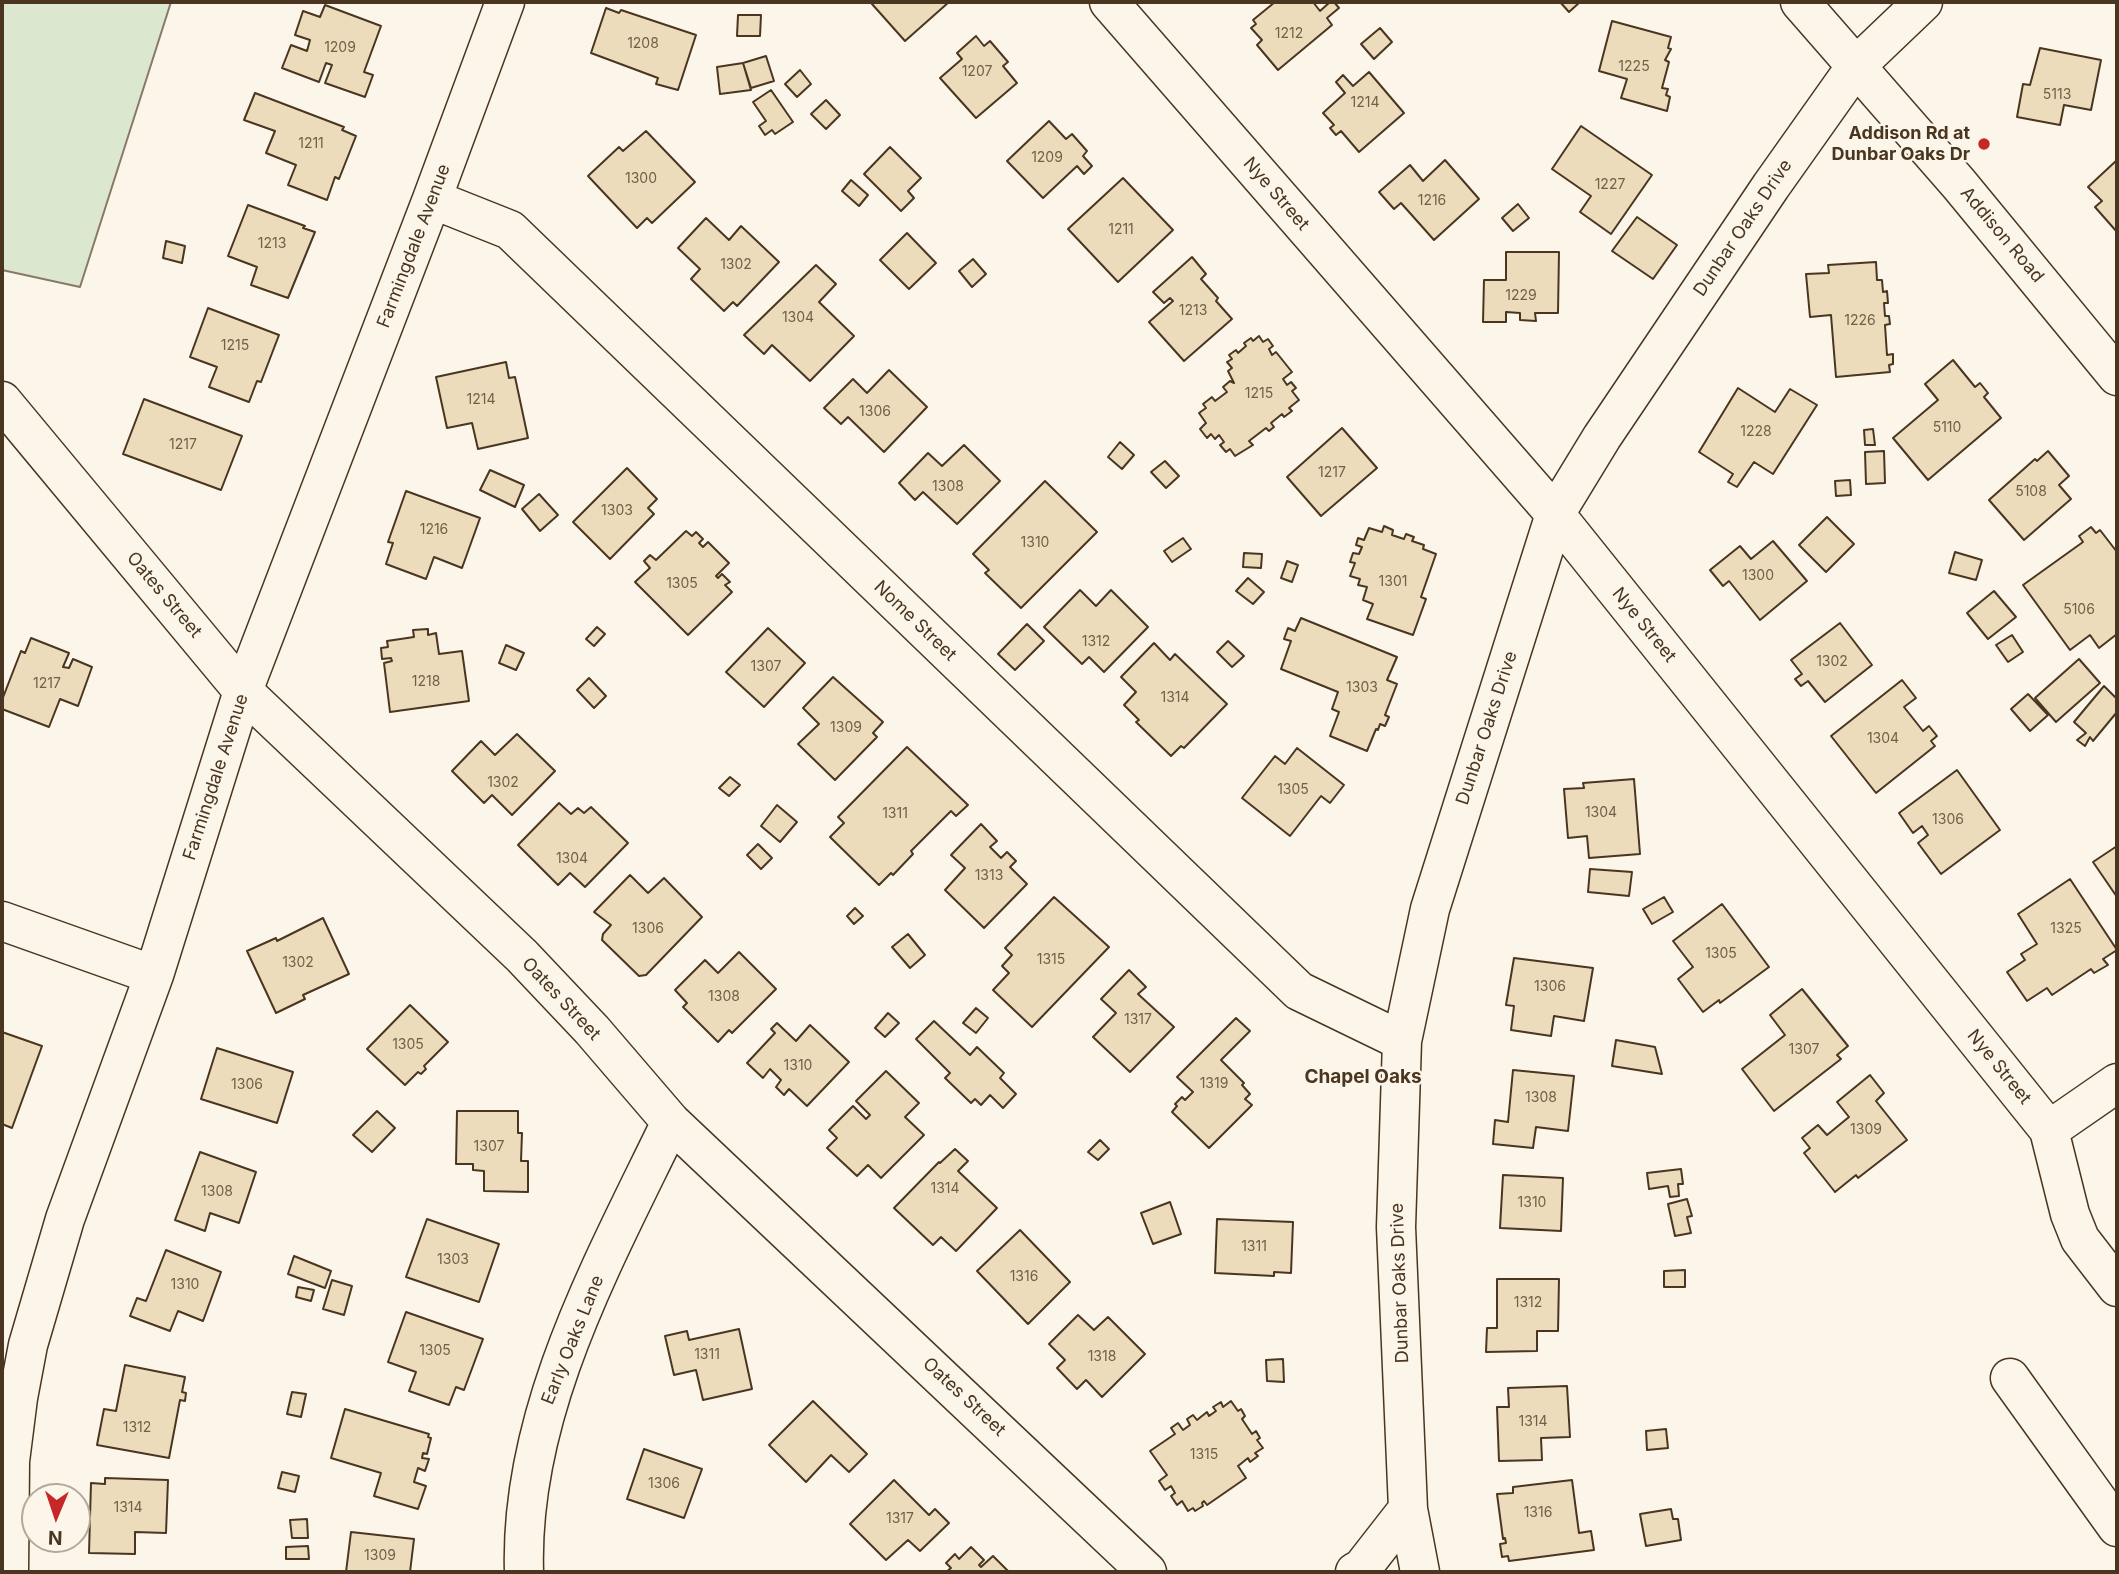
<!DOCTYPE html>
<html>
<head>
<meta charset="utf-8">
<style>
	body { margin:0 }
	#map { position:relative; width:2119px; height:1574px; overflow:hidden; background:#fbf6e9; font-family:Inter,sans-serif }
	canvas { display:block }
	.frame { position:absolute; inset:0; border:4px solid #4a3520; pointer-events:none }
	.north { position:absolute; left:21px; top:1483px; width:70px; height:70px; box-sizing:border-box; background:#fbf6e9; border:2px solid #b4a999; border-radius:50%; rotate:182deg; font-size:19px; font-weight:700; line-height:28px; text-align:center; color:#4a3520 }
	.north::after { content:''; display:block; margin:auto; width:24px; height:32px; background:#c62828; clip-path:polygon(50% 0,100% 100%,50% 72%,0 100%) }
</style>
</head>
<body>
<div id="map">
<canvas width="2119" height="1574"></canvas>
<div class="frame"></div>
<div class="north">N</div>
</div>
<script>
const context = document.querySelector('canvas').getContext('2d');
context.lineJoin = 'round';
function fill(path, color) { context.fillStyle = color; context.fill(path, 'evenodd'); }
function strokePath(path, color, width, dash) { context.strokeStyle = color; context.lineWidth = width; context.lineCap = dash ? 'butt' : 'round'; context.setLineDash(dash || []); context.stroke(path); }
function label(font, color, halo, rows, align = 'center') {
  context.font = font + ' Inter,sans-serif'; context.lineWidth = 5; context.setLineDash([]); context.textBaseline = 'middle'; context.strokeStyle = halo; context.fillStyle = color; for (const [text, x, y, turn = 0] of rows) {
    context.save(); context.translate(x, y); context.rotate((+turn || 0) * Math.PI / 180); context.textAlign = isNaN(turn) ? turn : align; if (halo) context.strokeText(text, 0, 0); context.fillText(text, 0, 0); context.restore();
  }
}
const green = new Path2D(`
	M2 2H171L80 287 2 270Z`);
fill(green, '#dce7d0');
strokePath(green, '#887966', 2);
const building = new Path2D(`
	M875 2H949L905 41 872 4Z
	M1275 2H1313L1320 11 1330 2H1334L1339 8 1327 18 1332 25 1278 70 1257 45 1262 40 1251 28 1256 24 1253 20Z
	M1560 2H1580L1569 12Z
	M325 5 381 26 364 72 373 75 365 97 325 83 332 65 326 63 319 82 282 68 291 45 307 51 310 40 295 35 303 11 320 17Z
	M606 8 619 13 621 10 696 35 678 90 656 84 658 78 591 53Z
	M738 15H761L760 36H737Z
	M1612 21 1671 37 1668 48 1671 49 1665 60 1669 62 1662 88 1668 89 1666 95 1670 97 1667 111 1621 98 1627 79 1599 71Z
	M1380 28 1392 42 1374 59 1361 44Z
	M976 36 984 46 990 41 1008 62 1003 66 1017 83 976 118 940 78 962 59 957 53Z
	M2040 48 2101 60 2091 110 2064 105 2060 125 2017 117 2023 84 2030 85Z
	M766 56 774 81 751 88 743 63Z
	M743 63 751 90 720 94 717 67Z
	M800 70 811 84 797 97 785 84Z
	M1369 72 1404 113 1359 152 1341 131 1336 135 1330 128 1334 125 1323 113 1345 93 1336 82 1343 75 1353 86Z
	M771 90 793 122 775 134 772 130 765 135 759 126 766 121 753 102Z
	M255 93 344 127 342 130 356 136 339 179 335 177 327 200 288 185 296 165 266 153 275 131 244 120Z
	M826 100 840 115 826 129 811 114Z
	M1049 121 1066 139 1072 134 1087 151 1083 156 1092 166 1084 174 1077 166 1043 198 1007 161Z
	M1581 126 1652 175 1611 234 1580 212 1591 196 1552 169Z
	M646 131 695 182 652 223 647 218 637 228 588 176 619 147 623 151Z
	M890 147 921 178 908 191 914 198 901 211 864 174Z
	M1445 160 1479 199 1434 240 1401 203 1394 209 1379 192 1410 165 1423 181Z
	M2117 160V232L2095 207 2102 201 2088 187Z
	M1123 178 1173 230 1118 282 1068 229Z
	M851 180 868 195 859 206 842 191Z
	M1518 204 1529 218 1513 231 1502 218Z
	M248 205 305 226 303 228 315 232 288 298 251 285 257 267 228 256Z
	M1637 217 1677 245 1653 279 1612 251Z
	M706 218 729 240 741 226 779 262 737 306 733 302 724 311 691 279 700 269 678 248Z
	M907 233 936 263 909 289 880 260Z
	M166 241 185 246 182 263 163 258Z
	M1506 252H1559L1558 313H1535L1536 321 1520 320V313L1506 312V322H1483L1484 280H1506Z
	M1192 257 1206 274 1201 279 1218 298 1216 301 1232 319 1184 361 1149 322 1173 301 1170 298 1164 303 1153 292Z
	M973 259 986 274 972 287 959 271Z
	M1876 262 1877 280H1882L1883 292 1887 291 1888 303H1884L1885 316H1889L1890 324 1885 325 1887 355 1893 354V364L1889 365 1890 372 1836 377 1831 315 1810 317 1806 274 1829 273 1828 265Z
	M816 265 836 284 819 302 854 336 810 381 772 345 764 354 744 335Z
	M208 308 279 335 261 382 257 381 249 402 209 387 217 367 190 357Z
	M1259 336 1263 342 1268 339 1273 346 1269 349 1272 355 1276 352 1292 372 1283 379 1287 385 1291 382 1296 388 1292 391 1299 400 1289 408 1292 411 1284 417 1282 414 1271 423 1274 427 1269 431 1266 428 1249 441 1253 445 1235 456 1230 449 1226 452 1220 445 1224 442 1219 435 1215 439 1211 434 1207 438 1200 429 1206 423 1199 413 1206 408 1203 404 1212 397 1215 401 1227 392 1223 387 1230 381 1234 383 1228 371 1232 368 1227 362 1232 359 1229 355 1236 350 1238 353 1246 346 1244 343 1251 338 1253 341Z
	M1953 360 1975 387 1980 383 1988 393 1984 397 2001 418 1928 480 1893 438 1938 400 1925 384Z
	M506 362 509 378 515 377 528 438 478 449 472 423 447 428 436 377Z
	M889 370 927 407 884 452 848 417 841 424 824 408 853 379 867 393Z
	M1738 388 1775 412 1790 389 1817 405 1773 474 1754 462 1737 487 1728 482 1733 474 1699 452Z
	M144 399 242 436 221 490 123 454Z
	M1342 428 1377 468 1321 516 1287 477Z
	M1873 429 1875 445H1865L1864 430Z
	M1120 442 1134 455 1122 469 1108 457Z
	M964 445 1000 481 957 524 923 492 915 500 899 483 928 453 942 466Z
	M1884 451 1885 483 1866 484 1865 452Z
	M2048 451 2069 476 2059 485 2071 499 2024 540 1989 500 2035 459 2037 461Z
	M1165 461 1179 476 1166 488 1151 472Z
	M627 468 657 499 648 508 654 514 610 559 573 522Z
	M490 470 524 485 515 507 480 490Z
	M1850 480 1851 495 1836 496 1835 481Z
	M1045 481 1097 532 1021 608 985 573 989 570 973 554Z
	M406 491 480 518 462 568 434 557 426 579 386 564 393 543 388 542Z
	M539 494 558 515 540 531 522 509Z
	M1827 517 1854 544 1826 572 1799 545Z
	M1384 526 1393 530 1392 535 1404 539 1406 534 1414 537 1412 541 1424 545 1423 549 1436 554 1421 597 1426 599 1413 635 1367 619 1373 604 1363 600 1367 587 1358 585 1360 579 1350 576 1355 563 1350 562 1353 553 1359 554 1362 547 1356 545 1358 538 1364 540 1369 528 1382 532Z
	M2091 527 2096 533 2100 530 2117 552V634L2099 648 2090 635 2070 650 2023 585 2083 542 2079 536Z
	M686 531 692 536 696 532 703 539 699 543 703 547 708 542 729 563 716 576 718 578 722 574 730 582 725 585 732 592 688 635 635 582 650 568 644 561 650 555 656 560Z
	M1183 538 1191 549 1172 562 1164 551Z
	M1773 541 1807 581 1760 620 1729 581 1723 586 1710 570 1740 546 1751 559Z
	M1955 552 1982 560 1976 580 1949 573Z
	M1244 553 1262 554 1261 568 1243 567Z
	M1287 561 1298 565 1292 582 1281 578Z
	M1248 578 1264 592 1253 604 1236 591Z
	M1080 590 1096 606 1111 590 1148 627 1104 672 1089 657 1082 664 1044 627Z
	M1994 591 2016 617 1988 639 1967 613Z
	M1301 618 1397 657 1387 680 1397 684 1385 715 1389 717 1385 726 1380 724 1378 730 1376 729 1367 751 1330 736 1339 712 1332 709 1338 692 1281 669 1291 641 1284 639 1288 628 1295 631Z
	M1840 623 1872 665 1825 702 1808 681 1801 686 1795 679 1802 674 1791 660Z
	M1027 624 1044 641 1015 670 998 654Z
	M597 627 605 634 594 646 586 639Z
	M768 628 805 663 764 707 726 672Z
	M428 629V635L436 633 439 654 462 651 469 701 390 712 384 663 392 661 391 658 382 659 381 648 388 647 387 641 414 637 413 630Z
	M2012 635 2023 652 2008 662 1996 645Z
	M31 638 69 653 63 667 69 668 73 659 92 667 78 706 60 699 49 727 2 709V700L21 651 25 653Z
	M1228 641 1244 656 1232 667 1217 652Z
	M1154 643 1170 660 1175 654 1227 704 1184 748 1181 746 1171 756 1136 722 1139 720 1124 705 1136 692 1121 677Z
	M506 645 524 653 516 670 499 663Z
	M2079 659 2100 683 2056 722 2035 698Z
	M833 677 883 722 873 733 877 737 835 780 798 744 819 724 803 708Z
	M589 678 606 696 594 708 577 690Z
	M1902 680 1916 698 1904 707 1923 731 1929 726 1937 736 1931 741 1935 746 1876 793 1831 736Z
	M2104 686 2117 699V712L2093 741 2090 737 2085 746 2077 740 2086 733 2074 722Z
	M2028 694 2048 715 2030 731 2011 709Z
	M517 734 555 771 512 815 492 795 484 803 452 771 481 741 495 755Z
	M907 747 968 805 956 816 951 811 911 851 913 854 893 875 891 873 879 885 830 837 844 823 838 817Z
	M1297 748 1344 785 1330 803 1321 796 1290 836 1242 798 1275 756 1285 764Z
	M1957 770 2000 830 1941 874 1918 843 1928 835 1922 826 1913 833 1899 813Z
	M730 777 740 785 729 796 719 788Z
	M1634 779 1640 854 1589 858 1587 836 1568 838 1564 789 1584 788 1583 783Z
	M559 803 571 814 578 808 584 813 591 807 628 843 585 887 570 873 558 885 518 845Z
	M777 805 797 822 780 842 761 826Z
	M981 824 997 841 990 847 1001 858 1007 852 1016 861 1010 867 1027 884 984 928 945 890 965 868 951 855Z
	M758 844 772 858 761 869 747 855Z
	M2117 846V897L2093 862Z
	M1590 869 1632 872 1629 896 1588 892Z
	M630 875 648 893 664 878 702 917 646 975 639 976 602 940 603 934 611 925 594 912Z
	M2070 879 2117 950 2103 959 2108 965 2094 973 2091 969 2052 995 2047 988 2027 1001 2007 972 2025 960 2021 954 2037 944 2018 914Z
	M1054 897 1109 947 1032 1027 993 990 1009 973 1002 966 1012 955 1005 948Z
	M1664 897 1673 912 1652 924 1643 909Z
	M1722 904 1769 967 1720 1003 1719 1000 1703 1012 1678 979 1693 967 1673 941Z
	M855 908 863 916 854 924 847 916Z
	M323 918 349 974 303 995 305 999 276 1013 247 951 276 938 277 941Z
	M908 934 925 955 910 968 892 947Z
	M739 952 776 989 732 1033 729 1030 718 1042 683 1007 687 1003 675 990 705 960 718 973Z
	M1514 958 1593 968 1584 1021 1554 1016 1551 1036 1511 1030 1514 1006 1506 1005Z
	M1129 970 1146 987 1138 994 1174 1027 1130 1072 1093 1037 1116 1013 1101 999Z
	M1802 989 1848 1046 1837 1055 1841 1059 1774 1111 1742 1069 1785 1035 1770 1015Z
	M410 1005 448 1042 424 1066 426 1069 421 1074 418 1072 405 1085 367 1049Z
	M976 1008 988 1018 976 1033 963 1023Z
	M888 1013 899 1023 885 1037 875 1028Z
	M1236 1018 1250 1031 1221 1060 1244 1083 1242 1085 1250 1094 1245 1099 1252 1105 1209 1148 1172 1112 1177 1106 1175 1104 1182 1097 1185 1100 1193 1092 1177 1077Z
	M934 1021 970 1055 977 1047 1004 1073 1000 1078 1016 1094 1003 1108 990 1095 981 1105 975 1099 971 1103 945 1078 950 1073 916 1039Z
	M777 1023 796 1041 810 1025 849 1062 807 1106 789 1089 784 1095 776 1087 781 1080 770 1069 763 1078 747 1063 775 1033 771 1029Z
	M2 1032 42 1046 12 1128 2 1124Z
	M1616 1040 1655 1047 1662 1074 1612 1066Z
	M217 1048 293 1072 277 1123 201 1099Z
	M1513 1070 1574 1076 1568 1131 1536 1127 1533 1148 1493 1144 1495 1120 1508 1122Z
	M886 1071 919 1103 905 1117 924 1135 881 1178 868 1165 857 1176 827 1148 837 1138 829 1130 853 1106 866 1119 870 1115 856 1101Z
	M1870 1075 1884 1093 1876 1101 1907 1140 1858 1178 1856 1175 1835 1192 1804 1153 1810 1148 1802 1138 1818 1125 1827 1135 1849 1117 1837 1102Z
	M377 1111 395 1128 372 1152 353 1135Z
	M457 1111H518V1133H522L521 1161H528V1192L484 1191V1171L473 1170V1164H456Z
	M1100 1140 1109 1149 1098 1160 1088 1152Z
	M955 1149 968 1161 958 1171 997 1208 956 1251 941 1237 933 1245 894 1208 939 1162 940 1163Z
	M200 1152 256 1172 239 1223 210 1213 205 1231 175 1220Z
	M1681 1169 1683 1184H1678L1679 1196 1670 1197 1668 1186 1649 1189 1647 1173Z
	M1503 1175 1563 1178 1561 1231 1500 1228Z
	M1687 1199 1692 1216 1687 1217 1691 1233 1675 1236 1668 1204Z
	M1170 1202 1181 1234 1153 1244 1141 1213Z
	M427 1219 499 1244 479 1302 406 1277Z
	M1217 1219 1293 1222 1291 1273 1274 1272V1276L1215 1273Z
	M1020 1230 1070 1282 1028 1324 977 1271Z
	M166 1250 221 1272 203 1321 178 1311 170 1331 130 1316 137 1298 146 1301Z
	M294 1256 331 1271 325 1288 288 1274Z
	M1685 1270V1287H1664V1271Z
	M1497 1279H1559L1558 1331H1537V1351L1486 1352 1487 1328H1497Z
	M332 1280 352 1286 344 1315 323 1309Z
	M298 1287 314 1290 311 1301 296 1297Z
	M406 1312 483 1339 464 1390 456 1387 449 1405 409 1391 416 1372 388 1362Z
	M1078 1315 1094 1330 1108 1317 1145 1354 1102 1397 1086 1380 1077 1389 1057 1368 1065 1360 1049 1344Z
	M739 1329 752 1389 703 1400 696 1370 674 1375 665 1336 687 1331 689 1340Z
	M1283 1359 1284 1382 1267 1381 1266 1360Z
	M125 1365 185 1377 182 1392 186 1393 185 1401 180 1400 169 1458 97 1445 104 1409 116 1411Z
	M1567 1386 1570 1437 1541 1438 1542 1460 1499 1461 1497 1407H1509L1508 1388Z
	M292 1392 306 1394 301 1417 287 1414Z
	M813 1401 867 1454 849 1472 831 1455 806 1482 769 1445Z
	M1231 1401 1238 1411 1241 1409 1245 1416 1242 1419 1252 1434 1256 1431 1260 1438 1257 1440 1263 1448 1255 1453 1258 1456 1250 1462 1248 1458 1238 1466 1246 1478 1207 1505 1204 1501 1202 1503 1203 1506 1195 1511 1193 1508 1188 1511 1182 1501 1177 1505 1171 1496 1175 1493 1171 1486 1165 1490 1159 1481 1167 1475 1150 1451 1175 1434 1171 1428 1178 1423 1183 1430 1190 1425 1187 1419 1193 1415 1197 1420 1207 1412 1209 1416 1216 1411 1213 1407 1221 1402 1223 1407Z
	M345 1409 429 1434 428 1437 431 1438 427 1454 423 1453 422 1458 429 1459 425 1471 418 1468 414 1482 426 1486 418 1509 374 1496 381 1473 331 1458Z
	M1666 1429 1668 1448 1647 1450 1646 1431Z
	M644 1449 702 1469 684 1518 627 1499Z
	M282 1472 299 1476 295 1492 278 1488Z
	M105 1478 168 1480 166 1533 135 1532V1554L89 1553 91 1483 105 1484Z
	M894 1480 929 1515 935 1509 949 1523 920 1551 908 1540 886 1560 850 1524Z
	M1572 1480 1579 1533 1591 1531 1594 1550 1509 1561 1508 1556 1502 1557 1500 1544 1506 1543 1505 1538 1503 1539 1497 1494 1513 1493V1487Z
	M1671 1509 1673 1519H1678L1681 1540 1646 1546 1640 1514Z
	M307 1519 308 1538H292L290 1520Z
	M351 1532 414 1539 410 1572H346Z
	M308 1546 309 1559H286V1547Z
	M971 1547 984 1560 979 1565 981 1567 993 1556 1009 1572H946L951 1568 946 1563 955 1554 959 1559Z`);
fill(building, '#ecdcbc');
strokePath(building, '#4a3520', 2);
const minor = new Path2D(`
	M1109 2 1555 514 2049 1130 2070 1214 2080 1239 2117 1287
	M1800 2 1959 184 2117 376
	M432 199 510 230 1299 991 1402 1041
	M2 401 243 691 522 956 592 1030 671 1122 1147 1572
	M2 921 154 975
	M2049 1130 2117 1083
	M2010 1378 2117 1527
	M9 1572 10 1461 18 1398 28 1345 65 1219 154 975 243 691 432 199 505 2
	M524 1572C519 1412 603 1263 671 1122
	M1355 1572 1362 1568 1408 1509
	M1420 1572 1408 1509 1396 1227 1402 1041 1430 909 1555 514 1602 437 1771 186 1856 66 1923 2`);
strokePath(minor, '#4a3520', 41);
strokePath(minor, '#fbf6e9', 38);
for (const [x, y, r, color] of [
	[1984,144,7,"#c62828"]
]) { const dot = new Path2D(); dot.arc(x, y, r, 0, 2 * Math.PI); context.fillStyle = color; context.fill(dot); strokePath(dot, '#fbf6e9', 2.5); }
label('14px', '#725f47', null, [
	["1212",1289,34],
	["1208",643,44],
	["1209",340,48],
	["1225",1634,67],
	["1207",977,72],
	["5113",2057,95],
	["1214",1365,103],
	["1211",311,144],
	["1209",1047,158],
	["1300",641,179],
	["1227",1610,185],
	["1216",1432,201],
	["1211",1121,230],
	["1213",272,244],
	["1302",736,265],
	["1229",1521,296],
	["1213",1193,311],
	["1304",798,318],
	["1226",1860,321],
	["1215",235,346],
	["1215",1259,394],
	["1214",481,400],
	["1306",875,412],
	["5110",1947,428],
	["1228",1756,432],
	["1217",183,445],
	["1217",1332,473],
	["1308",948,487],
	["5108",2031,492],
	["1303",617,511],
	["1216",434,530],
	["1310",1035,543],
	["1300",1758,576],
	["1301",1393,582],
	["1305",682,584],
	["5106",2079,610],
	["1312",1096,642],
	["1302",1832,662],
	["1307",766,667],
	["1218",426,682],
	["1217",47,684],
	["1303",1362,688],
	["1314",1175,698],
	["1309",846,728],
	["1304",1883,739],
	["1302",503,783],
	["1305",1293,790],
	["1304",1601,813],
	["1311",895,814],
	["1306",1948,820],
	["1304",572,859],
	["1313",989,876],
	["1306",648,929],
	["1325",2066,929],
	["1305",1721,954],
	["1315",1051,960],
	["1302",298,963],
	["1306",1550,987],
	["1308",724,997],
	["1317",1138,1020],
	["1305",408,1045],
	["1307",1804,1050],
	["1310",798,1066],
	["1319",1214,1084],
	["1306",247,1085],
	["1308",1541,1098],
	["1309",1866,1130],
	["1307",489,1147],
	["1314",945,1189],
	["1308",217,1192],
	["1310",1532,1203],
	["1311",1254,1247],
	["1303",453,1260],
	["1316",1024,1277],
	["1310",185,1285],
	["1312",1528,1303],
	["1305",435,1351],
	["1311",707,1355],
	["1318",1102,1357],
	["1314",1533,1422],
	["1312",137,1428],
	["1315",1204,1455],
	["1306",664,1484],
	["1314",128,1508],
	["1316",1538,1513],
	["1317",900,1519],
	["1309",380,1556]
]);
label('bold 18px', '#4a3520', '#fbf6e9', [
	["Addison Rd at",1970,134],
	["Dunbar Oaks Dr",1970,155]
], 'right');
label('18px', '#4a3520', '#fbf6e9', [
	["Nye Street",1276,194,49],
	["Dunbar Oaks Drive",1743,228,-56],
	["Addison Road",2002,235,50],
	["Farmingdale Avenue",414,246,-69],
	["Oates Street",164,595,50],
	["Nome Street",915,621,44],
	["Nye Street",1644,625,51],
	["Dunbar Oaks Drive",1487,728,-72],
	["Farmingdale Avenue",216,777,-72],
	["Oates Street",561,999,47],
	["Nye Street",1999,1067,51],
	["Dunbar Oaks Drive",1400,1283,-92],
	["Early Oaks Lane",573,1340,-68],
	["Oates Street",964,1397,43]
]);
label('bold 19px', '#4a3520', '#fbf6e9', [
	["Chapel Oaks",1363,1077]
]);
</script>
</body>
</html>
